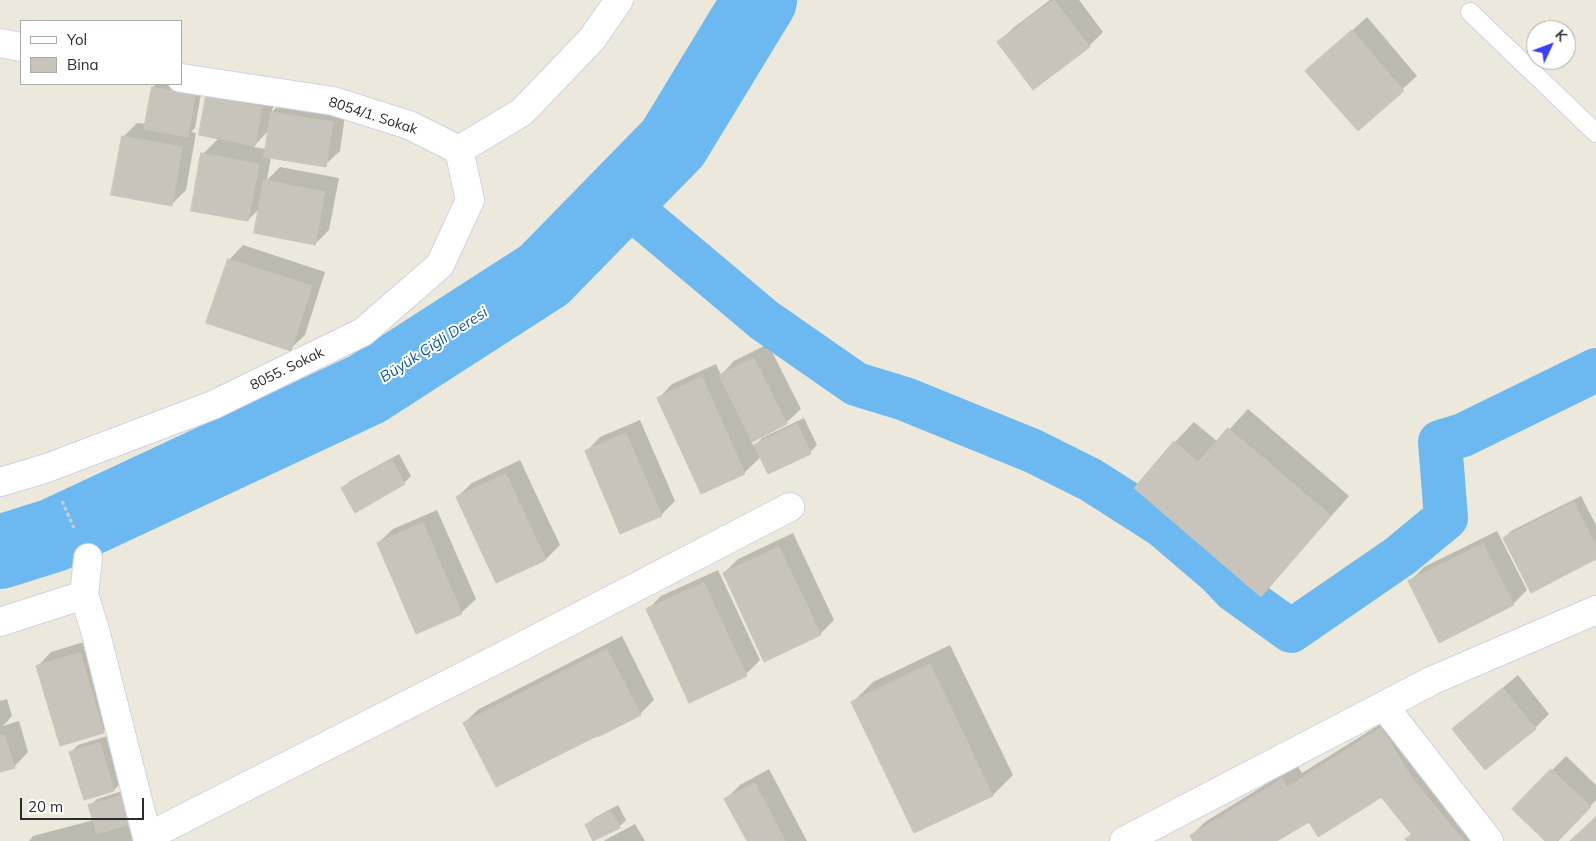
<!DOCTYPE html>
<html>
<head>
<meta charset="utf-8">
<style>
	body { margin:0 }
	#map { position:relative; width:1596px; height:841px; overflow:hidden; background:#ece8db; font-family:Mulish,sans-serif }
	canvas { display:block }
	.legend { position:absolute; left:20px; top:20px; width:162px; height:65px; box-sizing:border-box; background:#fff; border:1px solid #aaa; margin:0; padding:6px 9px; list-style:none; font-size:15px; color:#2a2a2a }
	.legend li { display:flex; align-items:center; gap:10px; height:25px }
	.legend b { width:25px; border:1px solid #aaa }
	.north { position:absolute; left:1526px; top:20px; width:50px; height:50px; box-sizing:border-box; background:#fff; border:1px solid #aaa; border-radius:50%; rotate:47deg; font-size:14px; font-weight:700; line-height:20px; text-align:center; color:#2a2a2a }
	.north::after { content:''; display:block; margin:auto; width:18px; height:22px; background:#383ffd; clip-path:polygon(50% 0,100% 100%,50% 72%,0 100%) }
	.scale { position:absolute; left:20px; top:798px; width:124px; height:22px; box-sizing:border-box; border:2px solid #2a2a2a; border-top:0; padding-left:6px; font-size:15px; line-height:18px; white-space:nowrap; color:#2a2a2a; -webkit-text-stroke:4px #fff; paint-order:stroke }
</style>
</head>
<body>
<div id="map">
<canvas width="1596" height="841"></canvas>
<ul class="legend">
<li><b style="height:6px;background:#fff"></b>Yol</li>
<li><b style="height:14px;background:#c8c4bb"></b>Bina</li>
</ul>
<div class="north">K</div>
<div class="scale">20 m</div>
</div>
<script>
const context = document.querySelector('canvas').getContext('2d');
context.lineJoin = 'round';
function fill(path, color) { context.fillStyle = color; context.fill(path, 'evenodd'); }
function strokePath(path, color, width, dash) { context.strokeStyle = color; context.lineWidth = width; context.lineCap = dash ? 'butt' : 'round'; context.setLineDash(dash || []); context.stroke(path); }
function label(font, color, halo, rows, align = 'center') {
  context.font = font + ' Mulish,sans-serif'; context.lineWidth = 4; context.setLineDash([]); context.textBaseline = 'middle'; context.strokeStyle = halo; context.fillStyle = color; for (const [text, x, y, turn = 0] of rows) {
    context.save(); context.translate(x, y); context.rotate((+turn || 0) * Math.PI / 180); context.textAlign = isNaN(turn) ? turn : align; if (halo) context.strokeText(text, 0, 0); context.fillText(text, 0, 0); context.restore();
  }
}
fill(new Path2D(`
	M1050 0H1079L1103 32 1089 46 999 42 1013 28Z
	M1367 17 1417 76 1358 129 1307 71Z
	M222 82 276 93 272 112 286 98 346 108 340 151 325 165 271 156 267 180 280 167 339 178 329 230 315 244 261 207 248 220 203 154 219 138 207 96ZM269 130 266 149 253 147Z
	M156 84H178L202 88 195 128 191 132 196 133 186 190 172 204 123 137 137 123 146 124 153 87Z
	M243 245 325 272 305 335 290 349 229 260Z
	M768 344 801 409 786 423 751 441 754 447 762 438 804 418 817 445 810 452 761 457 745 472 701 492 658 399 672 384 716 364 721 375 734 361Z
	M1248 409 1349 496 1261 595 1175 442 1194 422 1218 442Z
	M640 420 675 501 661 515 586 452 600 437Z
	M399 454 411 476 404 483 343 488 350 481Z
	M520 460 560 545 546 559 457 497 472 483Z
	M1581 496 1596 525V558L1504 538 1511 531Z
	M437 510 476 599 461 613 378 543 393 529Z
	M1497 531 1527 590 1513 604 1410 581 1424 567Z
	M793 533 834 620 820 634 724 573 738 559Z
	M718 570 760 660 746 674 647 610 661 596Z
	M622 636 654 700 640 714 497 785 464 723 479 709Z
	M94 639 117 718 103 732 37 667 51 652Z
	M950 645 1013 775 993 795 915 831 853 702 873 682Z
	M1518 675 1549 714 1535 728 1454 729Z
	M7 699 12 716 3 726 19 721 28 752 14 767 0 771V701Z
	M1395 715 1489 841H1408L1406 839 1412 833 1382 796 1309 820 1275 841H1194L1191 836 1205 822 1297 765 1302 773Z
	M107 736 121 783 114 790 85 799 71 752 78 745Z
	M1566 756 1596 785V800L1557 841H1547L1514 809Z
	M769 769 807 841H747L726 799 740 785Z
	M132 788 128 823 133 841H29L33 836 94 820 90 806 97 799Z
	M618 805 626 820 619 827 587 825 594 818Z
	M635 824 645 841H604L605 840Z`), '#0003');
strokePath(new Path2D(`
	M619 198 764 320 856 384 905 399 1033 451 1091 480 1163 526 1218 573 1234 590 1291 631 1400 556 1446 518 1440 442 1463 435 1596 370`), '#6cb9f1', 44);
strokePath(new Path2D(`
	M0 552 54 535 367 389 544 275 673 143 760 0`), '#6cb9f1', 74);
const building = new Path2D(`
	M1054 0 1090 47 1033 90 997 42Z
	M1352 30 1404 91 1358 131 1305 71Z
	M152 87 195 95 188 137 144 129Z
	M206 96 262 107 255 146 199 135Z
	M271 112 333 122 326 167 264 157Z
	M122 136 182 147 172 206 111 195Z
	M201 153 259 164 248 221 191 211Z
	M264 180 325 192 315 245 254 233Z
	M228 259 312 286 291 351 206 323Z
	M754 358 787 424 752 442 719 375Z
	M702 377 745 474 701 494 657 398Z
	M797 424 811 454 768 474 754 445Z
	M1228 428 1331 516 1261 597 1134 488 1174 441 1198 462Z
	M626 433 662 516 620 534 585 451Z
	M392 460 405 484 355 513 341 488Z
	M506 474 546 560 496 583 456 497Z
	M1574 502 1596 546V559L1531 593 1503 538Z
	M423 523 462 614 416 634 377 543Z
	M1483 544 1514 605 1439 643 1408 581Z
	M779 547 821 635 764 662 723 573Z
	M704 583 747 676 689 703 646 609Z
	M607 649 641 715 598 737 564 671Z
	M80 653 104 733 60 746 36 666Z
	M930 664 993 796 914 833 851 702Z
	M564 671 597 736 551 759 518 695Z
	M1503 688 1536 729 1485 770 1452 729Z
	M518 695 551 759 496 787 463 723Z
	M1381 728 1412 778 1318 837 1288 787Z
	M4 735 15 768 0 772V736Z
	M100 743 114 791 84 800 69 752Z
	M1551 769 1591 807 1558 841H1545L1512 809Z
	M1412 778 1443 816 1411 834 1381 797Z
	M1282 779 1309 822 1277 841H1247L1229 812Z
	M755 783 785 841H747L724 799Z
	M125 795 133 823 97 834 88 805Z
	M611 811 620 828 593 841 585 825Z
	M1229 812 1247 841H1193L1190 836Z
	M1443 816 1464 841H1407L1405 839Z
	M1596 817V841H1570Z`);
fill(building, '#c8c4bb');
strokePath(building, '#c8c4b5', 1);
const service = new Path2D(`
	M1470 12 1596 133`);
const minor = new Path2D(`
	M0 43 21 47
	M181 78 333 101 409 125 459 150 522 112 592 39 619 0
	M0 482 47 468 213 405 363 332 440 265 470 200 459 150
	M88 558 84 595 95 630 148 841
	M0 622 84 595
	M1384 706 1489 841
	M147 837 511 652 790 507
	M1124 841 1433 680 1596 610`);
strokePath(service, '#d1d1e3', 20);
strokePath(minor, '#d1d1e3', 30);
strokePath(new Path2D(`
	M62 501 74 528`), '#ccc', 3, [4, 2.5]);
strokePath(service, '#fff', 18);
strokePath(minor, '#fff', 28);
label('14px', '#2a2a2a', '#fff', [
	["8054/1. Sokak",373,116,18],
	["8055. Sokak",287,369,-26]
]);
label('italic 15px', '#0b559d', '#fff', [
	["Büyük Çiğli Deresi",434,345,-33]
]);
</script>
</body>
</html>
